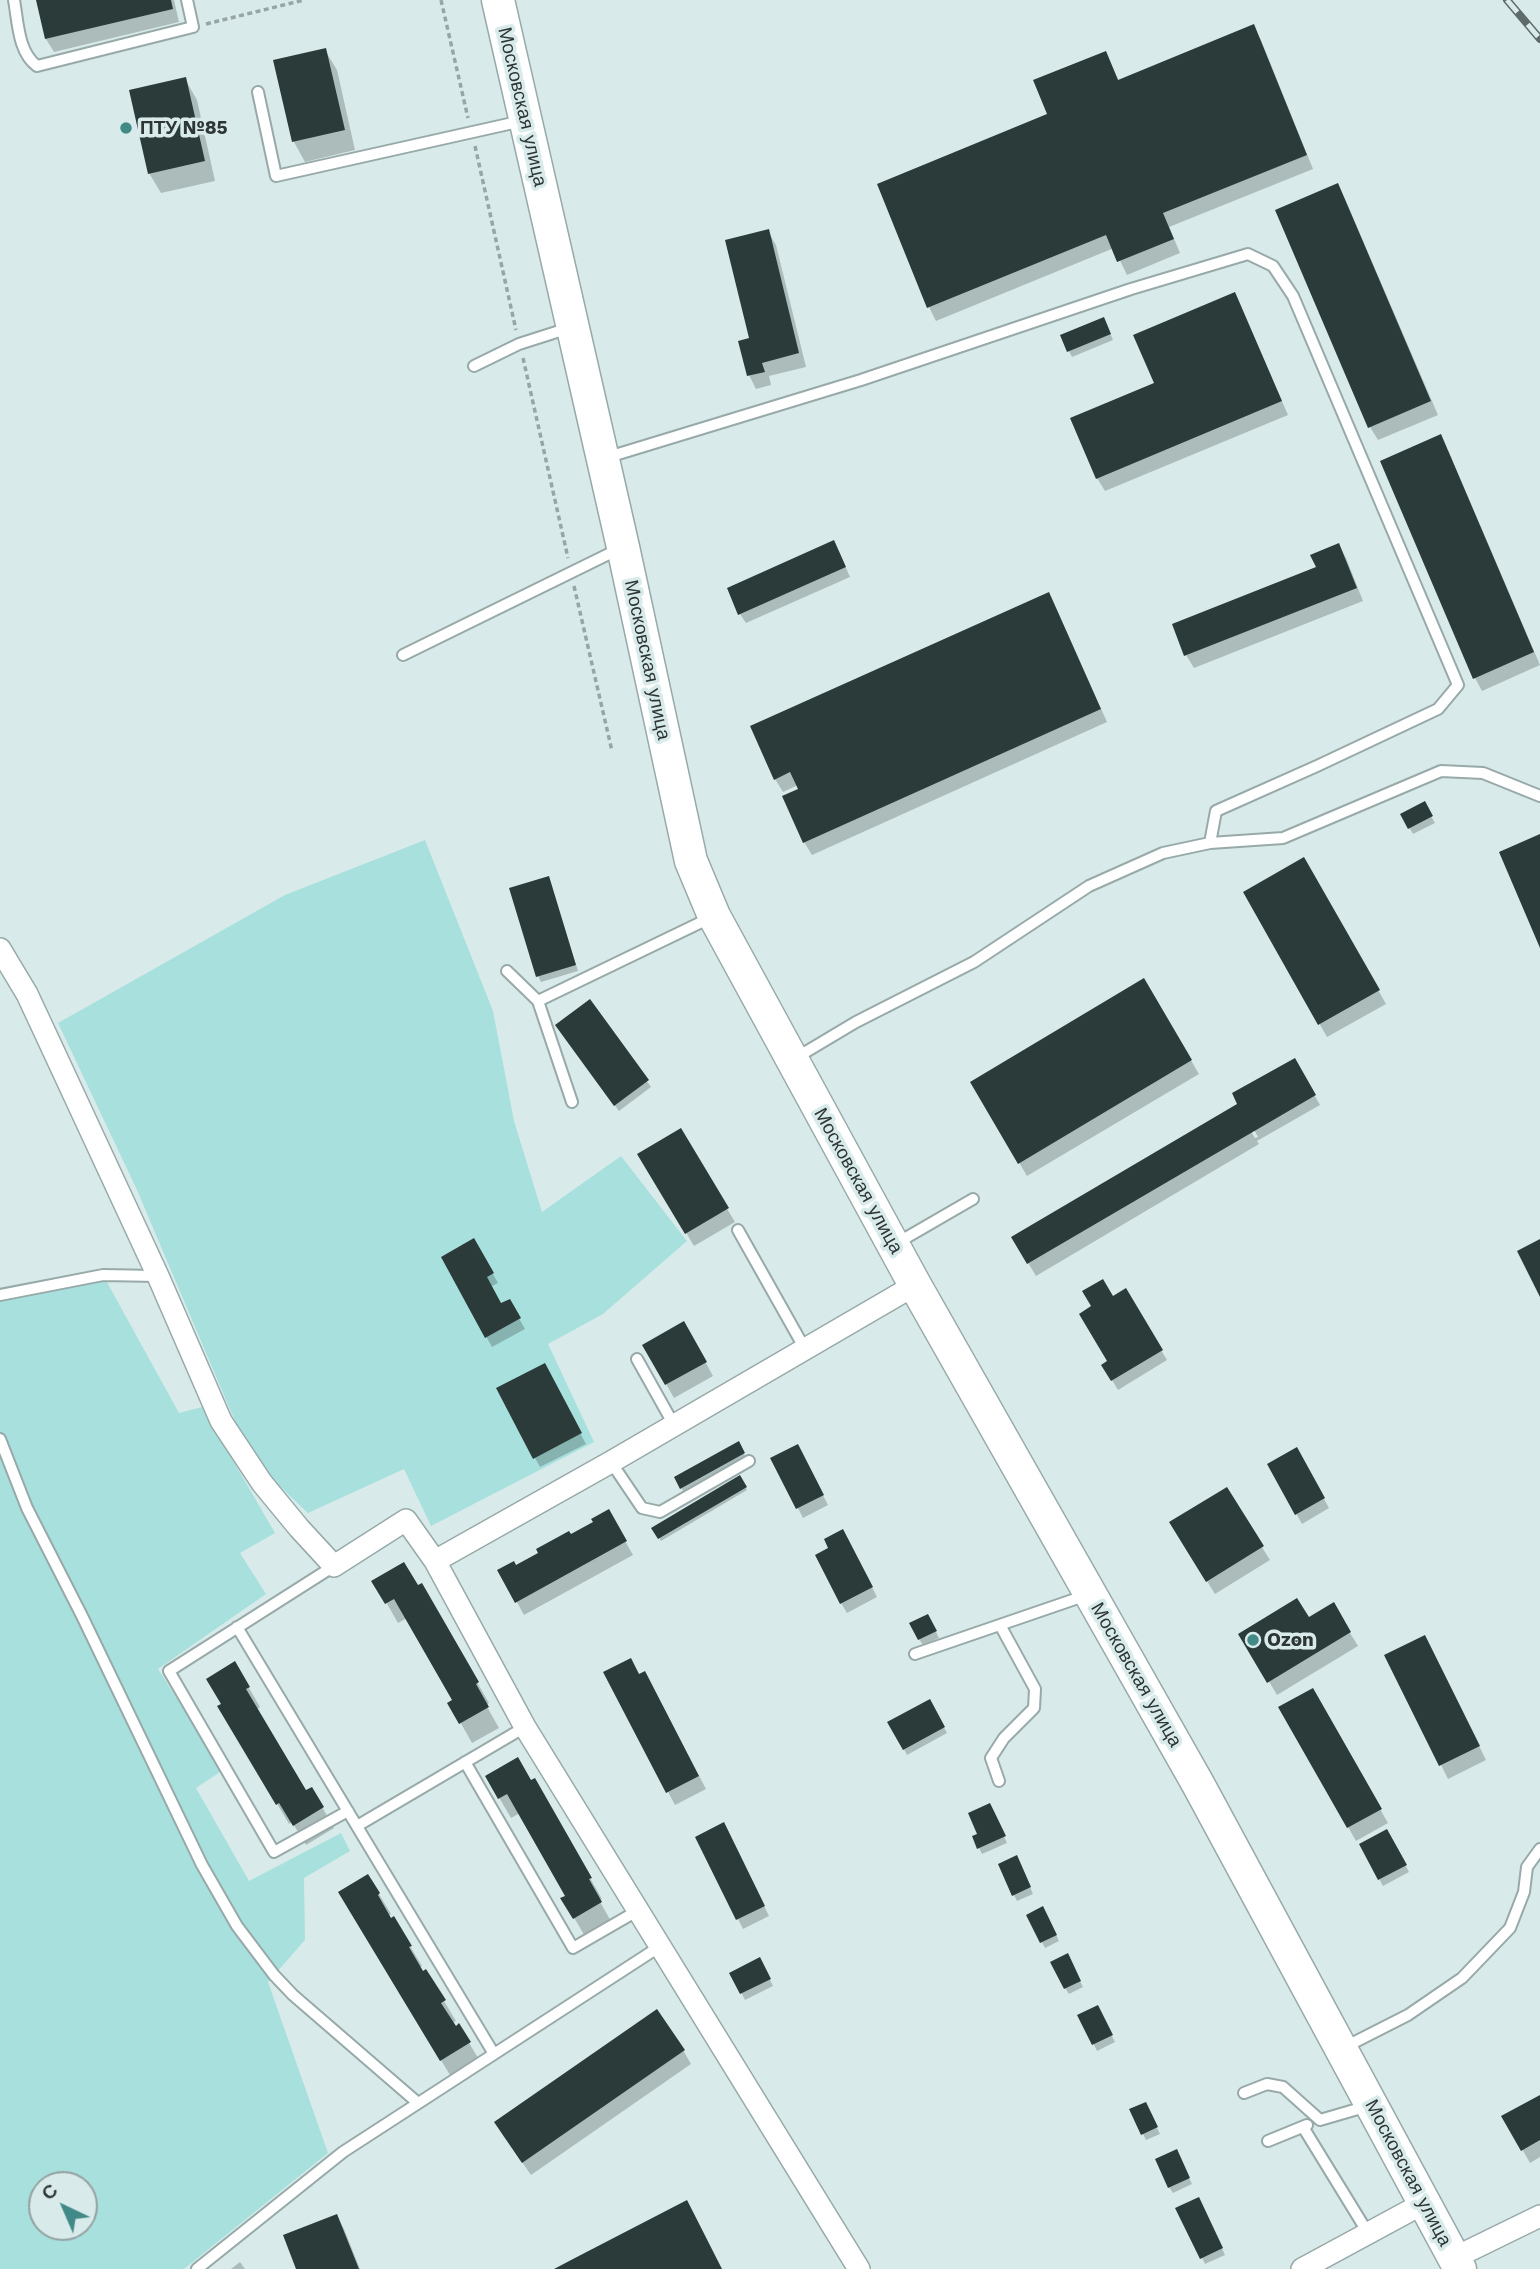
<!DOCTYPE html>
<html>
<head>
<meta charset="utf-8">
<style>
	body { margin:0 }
	#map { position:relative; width:1540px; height:2269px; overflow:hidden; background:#d8ebea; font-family:"Work Sans",sans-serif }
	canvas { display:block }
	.north { position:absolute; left:28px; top:2171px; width:70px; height:70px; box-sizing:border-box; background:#d8ebea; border:2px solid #94a2a2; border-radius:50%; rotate:316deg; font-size:19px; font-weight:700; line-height:28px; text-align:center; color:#2e3535 }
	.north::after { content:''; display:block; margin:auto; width:24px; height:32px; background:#428a87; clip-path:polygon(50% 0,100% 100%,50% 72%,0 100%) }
</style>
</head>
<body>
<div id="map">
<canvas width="1540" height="2269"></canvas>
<div class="north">С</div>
</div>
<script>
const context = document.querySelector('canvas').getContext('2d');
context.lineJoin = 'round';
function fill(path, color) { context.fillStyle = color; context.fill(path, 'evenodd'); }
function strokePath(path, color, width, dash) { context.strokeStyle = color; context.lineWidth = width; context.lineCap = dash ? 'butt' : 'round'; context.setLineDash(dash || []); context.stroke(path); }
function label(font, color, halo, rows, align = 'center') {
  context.font = font + ' "Work Sans",sans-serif'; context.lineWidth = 7; context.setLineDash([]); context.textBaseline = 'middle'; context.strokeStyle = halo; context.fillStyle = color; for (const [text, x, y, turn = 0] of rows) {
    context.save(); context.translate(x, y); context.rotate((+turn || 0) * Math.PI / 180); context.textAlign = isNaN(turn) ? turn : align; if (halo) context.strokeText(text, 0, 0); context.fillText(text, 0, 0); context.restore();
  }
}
fill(new Path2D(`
	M425 840 493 1011 514 1121 542 1212 621 1156 687 1241 603 1314 548 1344 594 1442 431 1526 404 1469 308 1513 251 1459 137 1190 58 1023 285 895Z
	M103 1275 179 1413 202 1407 275 1533 240 1553 266 1594 158 1669 223 1770 196 1788 249 1881 341 1833 350 1851 304 1878 305 1940 268 1982 328 2153 184 2269H0V1295ZM42 2185H84V2227H42Z`), '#a8e0dd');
fill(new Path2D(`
	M37 0H174L179 22 54 52 46 39Z
	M1253 26 1261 40 1313 169 1169 227 1180 253 1127 275 1114 248 936 321 929 307 879 185 1049 115 1106 53 1119 81Z
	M325 50 337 70 355 150 305 162 294 142 275 62Z
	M185 79 197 100 215 181 161 193 149 173Z
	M1337 185 1345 199 1438 415 1378 440 1370 427 1277 211Z
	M768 231 776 245 806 367 769 376 771 385 756 389 749 375 751 339Z
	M1241 307 1288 415 1105 491 1097 478 1156 384Z
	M1107 325 1113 340 1072 357 1069 351Z
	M1448 450 1540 665 1482 691 1475 678Z
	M1339 545 1346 558 1363 601 1194 668 1186 655 1318 568Z
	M839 552 850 577 746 623 740 614Z
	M1056 608 1107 722 812 855 804 842 798 785 783 792 775 779Z
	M1424 804 1435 823 1413 834 1402 815Z
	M1304 859 1386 1004 1327 1037 1245 893Z
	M551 885 578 971 541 982 538 976Z
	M1144 981 1199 1074 1027 1176 972 1082Z
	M590 1002 651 1087 619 1111 561 1032Z
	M1294 1060 1320 1105 1257 1141 1259 1144 1036 1276 1013 1238 1236 1106 1255 1138 1258 1137 1234 1094Z
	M680 1130 735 1222 694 1246 640 1155Z
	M474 1240 498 1283 490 1287 501 1306 509 1301 525 1329 492 1347 443 1258Z
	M1125 1291 1167 1360 1118 1390 1103 1365 1109 1362 1112 1298Z
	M684 1323 713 1376 674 1398 644 1345Z
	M549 1375 586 1444 540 1467 535 1458Z
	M738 1443 745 1456 683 1491 676 1478Z
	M1297 1450 1329 1508 1302 1524 1269 1465Z
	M803 1456 828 1505 803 1518 773 1459Z
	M740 1478 747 1490 661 1541 653 1528Z
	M1226 1489 1270 1560 1215 1594 1179 1536Z
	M608 1511 633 1555 524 1615 500 1571 515 1567 596 1523Z
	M848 1540 877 1597 847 1613 841 1603Z
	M374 1581 417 1588 421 1585 489 1703 486 1705 499 1728 472 1743 450 1704 454 1701 407 1618 398 1623Z
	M1333 1605 1358 1646 1277 1695 1241 1634 1309 1620Z
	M931 1622 939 1638 923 1645 919 1639Z
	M1432 1650 1486 1760 1448 1779 1387 1656Z
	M235 1664 260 1707 256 1710 306 1793 312 1789 334 1828 306 1845 292 1822 289 1824 220 1707 223 1705Z
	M605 1673 639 1676 652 1686 706 1789 675 1805Z
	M1312 1690 1388 1823 1356 1841 1281 1708Z
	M929 1701 947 1733 907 1755 890 1722Z
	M487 1777 530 1783 535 1781 602 1899 599 1900 612 1923 586 1938 563 1899 568 1896 520 1813 511 1818Z
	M993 1811 1007 1843 982 1854 974 1837 980 1835Z
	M1387 1831 1409 1872 1383 1886 1361 1845Z
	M729 1834 769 1916 743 1929 697 1837Z
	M1020 1863 1033 1894 1017 1901 1014 1895Z
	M368 1876 391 1914 388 1916 390 1920 393 1918 422 1966 419 1968 423 1973 426 1971 456 2021 452 2023 455 2028 459 2026 481 2063 453 2080 352 1913Z
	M1046 1914 1059 1941 1045 1948 1028 1916Z
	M1070 1961 1083 1987 1069 1994 1065 1988Z
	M763 1966 773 1986 745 2000 732 1974Z
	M1100 2013 1115 2042 1097 2051 1080 2015Z
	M683 2050 691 2064 531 2175 504 2136Z
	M1540 2097V2157L1530 2163 1504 2117Z
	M1131 2110H1148L1160 2134 1146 2140Z
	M1179 2157 1192 2184 1173 2193 1169 2187Z
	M1202 2205 1225 2255 1205 2264 1178 2209Z
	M337 2216 344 2229 360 2269H298Z
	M240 2262 245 2269H231Z`), '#0003');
fill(new Path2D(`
	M36 0H171L173 9 45 39Z
	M1254 24 1307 155 1163 213 1174 239 1117 262 1106 235 927 308 877 184 1047 114 1033 80 1106 51 1118 80Z
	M326 48 345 130 292 142 273 60Z
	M186 77 205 161 148 174 129 90Z
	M1338 183 1431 401 1368 428 1275 210Z
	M769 229 799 353 762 363 765 372 747 376 738 341 749 338 725 240Z
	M1235 292 1282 401 1096 479 1070 418 1154 383 1133 335Z
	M1104 317 1111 334 1067 352 1060 335Z
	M1441 434 1534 652 1473 679 1380 461Z
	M834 540 846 567 738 615 727 588Z
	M1339 543 1357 588 1184 656 1172 624 1316 567 1310 555Z
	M1049 592 1101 709 803 843 782 796 798 789 790 772 774 780 750 726Z
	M1425 801 1433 816 1408 829 1400 814Z
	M1540 834V948L1499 852Z
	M1304 857 1380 990 1318 1025 1243 892Z
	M549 876 576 965 536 977 509 888Z
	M1144 978 1192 1060 1018 1164 970 1082Z
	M590 999 649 1080 614 1106 555 1025Z
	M1295 1058 1316 1095 1027 1264 1011 1237 1237 1104 1232 1093Z
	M681 1128 729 1208 685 1234 637 1154Z
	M474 1238 494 1273 487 1277 501 1303 510 1299 521 1318 485 1338 441 1257Z
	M1540 1239V1297L1517 1251Z
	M1103 1279 1113 1296 1126 1288 1163 1350 1111 1381 1101 1365 1107 1361 1079 1314 1091 1306 1082 1291Z
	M684 1321 707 1362 665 1385 642 1345Z
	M545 1363 582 1433 533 1459 496 1388Z
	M739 1441 745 1453 680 1489 674 1477Z
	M798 1444 824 1495 796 1509 770 1458Z
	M1297 1447 1325 1498 1295 1515 1267 1464Z
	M740 1475 747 1487 658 1539 651 1528Z
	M1227 1487 1264 1546 1206 1582 1169 1522Z
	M609 1509 627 1541 515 1603 497 1570 514 1561 516 1565 538 1553 536 1549 569 1531 571 1534 593 1522 591 1519Z
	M843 1529 873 1587 840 1604 815 1555 828 1548 824 1539Z
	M404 1562 418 1585 422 1583 479 1682 476 1684 489 1707 459 1724 447 1703 452 1700 394 1599 385 1604 371 1581Z
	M1297 1598 1309 1617 1334 1602 1351 1632 1267 1683 1238 1634Z
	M928 1614 937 1631 918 1640 909 1623Z
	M1425 1635 1480 1746 1439 1766 1384 1655Z
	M631 1658 639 1674 645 1671 699 1776 666 1793 603 1672Z
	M235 1661 250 1687 246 1689 306 1790 312 1787 324 1807 293 1826 279 1803 276 1805 217 1706 221 1704 206 1679Z
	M1313 1688 1382 1809 1347 1828 1278 1707Z
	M930 1699 945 1727 903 1750 887 1722Z
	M518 1757 531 1780 535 1778 592 1878 589 1879 602 1902 573 1919 560 1898 565 1896 507 1794 498 1799 485 1776Z
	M990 1803 1006 1836 977 1849 972 1836 977 1834 968 1813Z
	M724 1822 765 1906 736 1920 695 1837Z
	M1387 1829 1407 1865 1378 1880 1359 1844Z
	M1017 1855 1031 1887 1012 1896 998 1864Z
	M368 1874 380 1893 378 1895 391 1918 394 1916 412 1946 409 1947 423 1971 426 1969 446 2000 441 2003 456 2026 459 2023 471 2042 440 2061 338 1892Z
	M1043 1906 1057 1935 1040 1943 1026 1915Z
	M1068 1953 1081 1981 1064 1989 1050 1962Z
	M760 1957 771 1979 740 1994 729 1973Z
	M1098 2005 1113 2035 1092 2045 1077 2015Z
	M657 2009 685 2050 522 2163 494 2122Z
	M1540 2095V2140L1521 2151 1501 2116Z
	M1146 2102 1158 2127 1141 2135 1129 2109Z
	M1177 2149 1190 2178 1168 2188 1155 2159Z
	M1199 2197 1223 2248 1200 2259 1175 2208Z
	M687 2200 722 2269H554L573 2259Z
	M337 2214 359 2269H296L283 2235Z`), '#2b3b3a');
const lane = new Path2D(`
	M14 0C18 22 18 52 37 66L193 27 187 0
	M258 92 276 176 522 121
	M474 366 519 344 569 328
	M605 458 861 380 1131 289 1248 254 1273 266 1293 296 1458 685 1438 709 1317 766 1216 811 1210 843 1163 853 1089 886 974 962 856 1022 794 1059
	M403 655 621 548
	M1210 843 1283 838 1441 771 1483 773 1540 796
	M507 971 538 1001 712 917
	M538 1001 572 1102
	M738 1230 805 1349
	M897 1243 973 1199
	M0 1295 103 1275 158 1276
	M637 1359 674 1425
	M0 1439 27 1508 82 1616 202 1865 237 1926 274 1975 293 1995 418 2103
	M611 1462 642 1508 660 1512 749 1461
	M334 1566 169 1671 274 1852 348 1811
	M237 1627 494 2054
	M915 1654 1087 1595
	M465 1762 573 1948 637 1911
	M999 1781 991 1758 1004 1738 1034 1708 1035 1689 1000 1625
	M357 1826 525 1727
	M1343 2048 1408 2015 1462 1978 1510 1928 1524 1892 1527 1867 1540 1849
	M1244 2093 1267 2084 1283 2087 1320 2120 1368 2106
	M1303 2127 1368 2233
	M1268 2141 1307 2125
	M197 2269 343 2152 659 1947`);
const street = new Path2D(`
	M0 949 27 994 48 1039 158 1276 221 1421 262 1483 299 1528 334 1566 406 1520 435 1561 525 1727 859 2269
	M435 1561 611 1462 915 1285
	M1454 2258 1540 2216
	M1302 2269 1424 2203`);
const secondary = new Path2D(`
	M498 0 623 547 691 861 714 916 915 1285 1198 1784 1460 2269`);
strokePath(lane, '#97a9a8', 14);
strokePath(street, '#97a9a8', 24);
strokePath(secondary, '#97a9a8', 35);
strokePath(new Path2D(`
	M441 0 468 118
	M206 24 304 0
	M475 146 516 330
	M523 358 568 558
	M574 586 612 751`), '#97a6a5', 3.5, [5, 3.5]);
strokePath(lane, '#fff', 10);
strokePath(street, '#fff', 21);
strokePath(secondary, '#fff', 32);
const rail = new Path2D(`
	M1507 0 1540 39`);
strokePath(rail, '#5f6a6a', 8);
strokePath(rail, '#d8ebea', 5, [16]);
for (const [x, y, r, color] of [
	[126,128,7,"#428a87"],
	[1253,1640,7,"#428a87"]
]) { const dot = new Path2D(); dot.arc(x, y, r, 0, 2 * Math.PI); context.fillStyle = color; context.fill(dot); strokePath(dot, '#d8ebea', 2.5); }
label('19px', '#2e3535', '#d8ebea', [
	["Московская улица",522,107,77],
	["Московская улица",647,660,78],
	["Московская улица",858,1181,61],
	["Московская улица",1136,1675,60],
	["Московская улица",1408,2173,62]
]);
label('bold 19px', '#2e3535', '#d8ebea', [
	["ПТУ №85",140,128],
	["Ozon",1267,1640]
], 'left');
</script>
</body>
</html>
